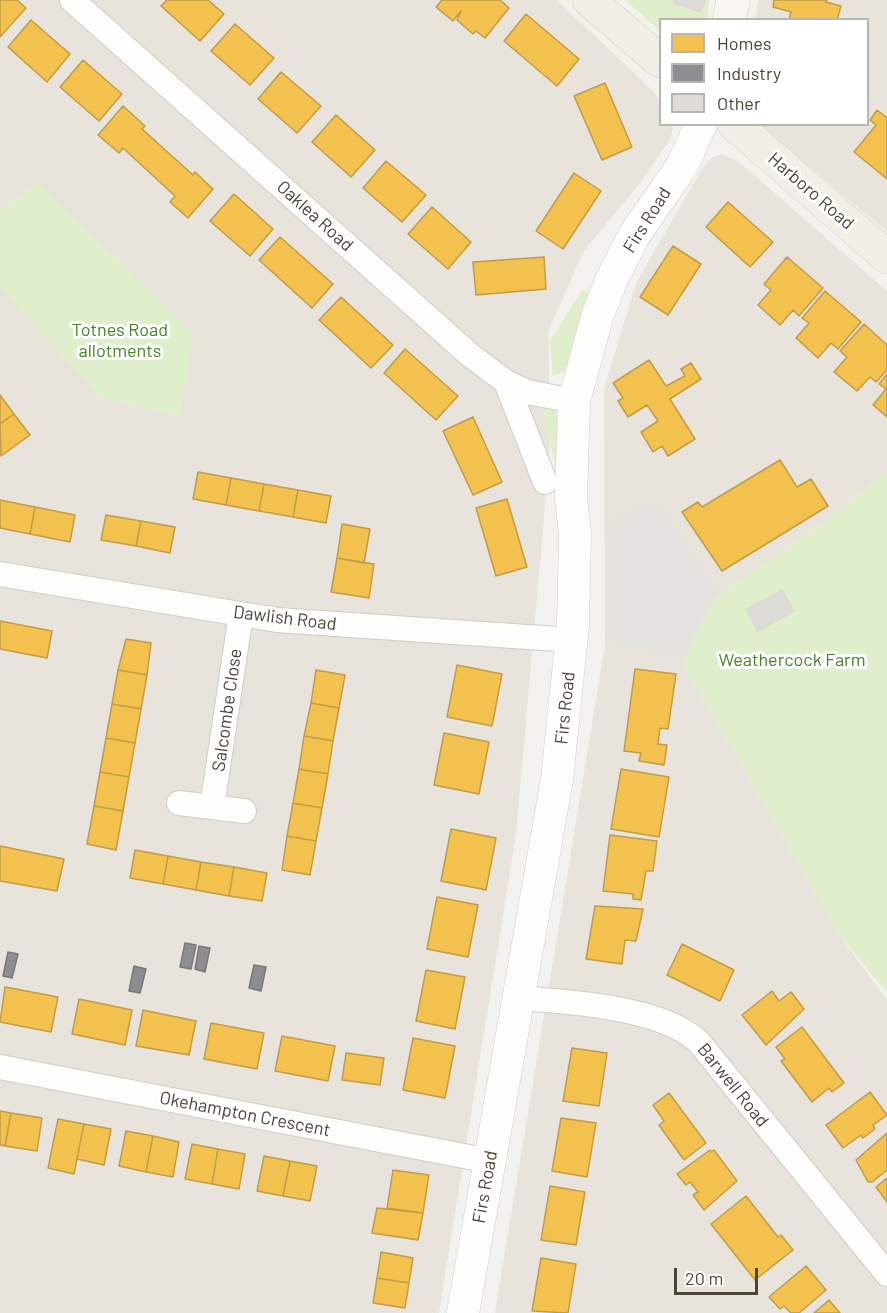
<!DOCTYPE html>
<html>
<head>
<meta charset="utf-8">
<style>
	body { margin:0 }
	#map { position:relative; width:887px; height:1313px; overflow:hidden; background:#f3f2ee; font-family:Barlow,sans-serif }
	canvas { display:block }
	.legend { position:absolute; left:659px; top:18px; width:210px; height:108px; box-sizing:border-box; background:#fff; border:2px solid #b7b5af; margin:0; padding:8px 10px; list-style:none; font-size:18px; color:#4c4537 }
	.legend li { display:flex; align-items:center; gap:12px; height:30px }
	.legend b { width:30px; border:2px solid #b7b5af }
	.scale { position:absolute; left:674px; top:1268px; width:84px; height:27px; box-sizing:border-box; border:3px solid #4c4537; border-top:0; padding-left:8px; font-size:18px; line-height:21px; white-space:nowrap; color:#4c4537; -webkit-text-stroke:4px #fff; paint-order:stroke }
</style>
</head>
<body>
<div id="map">
<canvas width="887" height="1313"></canvas>
<ul class="legend">
<li><b style="height:16px;background:#f2c14e"></b>Homes</li>
<li><b style="height:16px;background:#8d8d92"></b>Industry</li>
<li><b style="height:16px;background:#dddbd6"></b>Other</li>
</ul>
<div class="scale">20 m</div>
</div>
<script>
const context = document.querySelector('canvas').getContext('2d');
context.lineJoin = 'round';
function fill(path, color) { context.fillStyle = color; context.fill(path, 'evenodd'); }
function strokePath(path, color, width, dash) { context.strokeStyle = color; context.lineWidth = width; context.lineCap = dash ? 'butt' : 'round'; context.setLineDash(dash || []); context.stroke(path); }
function label(font, color, halo, rows, align = 'center') {
  context.font = font + ' Barlow,sans-serif'; context.lineWidth = 6; context.setLineDash([]); context.textBaseline = 'middle'; context.strokeStyle = halo; context.fillStyle = color; for (const [text, x, y, turn = 0] of rows) {
    context.save(); context.translate(x, y); context.rotate((+turn || 0) * Math.PI / 180); context.textAlign = isNaN(turn) ? turn : align; if (halo) context.strokeText(text, 0, 0); context.fillText(text, 0, 0); context.restore();
  }
}
fill(new Path2D(`
	M0 0H557L653 91 660 101V124L673 125 671 138 640 183 584 251 548 331 550 450 516 834 439 1313H0Z
	M758 0H887V232L760 125 868 124V20H755Z
	M721 154 739 162 887 291V471L832 516 682 663 840 936 887 1000V1313H495L605 645 604 389 636 283 703 167 713 157Z`), '#e8e4db');
fill(new Path2D(`
	M625 0H709L707 19 660 20V31Z
	M38 182 194 334 180 416 99 397 0 288V212Z
	M582 290 589 292 574 336 568 365 563 372 553 376 550 341Z
	M552 402C562 416 565 446 555 461L543 422 544 407Z
	M887 471V993L840 936 682 663 713 600 832 516Z`), '#dfefcc');
fill(new Path2D(`
	M649 504 663 509 717 592 684 657 611 641V522Z`), '#e5e3df');
const homes = new Path2D(`
	M0 0H17L26 8 0 37Z
	M167 0H208L224 14 200 41 161 6Z
	M442 0H500L509 8 485 38 476 31 473 34 457 20 461 11 453 21 436 7Z
	M774 0H827L826 2 841 6 837 20H789L791 12 773 7Z
	M526 14 579 59 557 86 504 41Z
	M31 20 70 54 47 82 8 47Z
	M235 24 274 58 250 85 211 51Z
	M83 60 122 94 99 121 60 87Z
	M281 72 321 106 297 133 258 99Z
	M605 83 632 147 602 160 574 96Z
	M123 106 145 126 142 129 193 175 195 172 213 189 188 218 170 202 175 196 123 148 119 153 98 135Z
	M877 110 887 118V179L854 152 876 125 870 120Z
	M336 115 375 150 351 177 312 142Z
	M386 161 426 195 402 222 363 188Z
	M574 173 601 191 563 249 536 231Z
	M234 194 273 229 250 256 210 221Z
	M728 202 773 242 750 267 706 227Z
	M432 207 471 242 448 269 408 234Z
	M280 237 333 284 312 308 259 260Z
	M673 246 701 264 668 315 640 297Z
	M544 257 546 289 476 295 473 262Z
	M787 257 823 288 799 316 793 310 780 325 758 305 771 290 764 284Z
	M825 291 861 322 838 349 831 343 818 358 796 338 809 323 802 318Z
	M341 297 393 345 371 368 319 320Z
	M864 324 887 345V370L876 382 870 377 857 391 834 372 847 357 840 351Z
	M405 349 458 396 436 420 384 373Z
	M649 360 666 386 685 376 681 369 691 363 701 379 670 399 695 439 668 456 662 446 653 452 641 432 658 421 647 405 628 417 618 401 623 398 613 383Z
	M887 374V417L873 405 886 389 879 384Z
	M0 395 14 414 0 424Z
	M14 414 30 435 1 456 0 424Z
	M473 417 502 482 473 495 443 431Z
	M780 460 797 487 811 479 828 506 722 571 682 512 698 502 702 507Z
	M198 472 231 478 226 505 193 499Z
	M231 478 264 484 259 511 226 505Z
	M264 484 298 490 293 517 259 511Z
	M298 490 331 496 326 523 293 517Z
	M507 499 527 567 496 576 476 508Z
	M0 500 35 507 30 534 0 528Z
	M35 507 75 515 70 542 30 534Z
	M106 515 141 521 136 546 101 540Z
	M141 521 175 527 170 553 136 546Z
	M342 524 370 529 364 563 337 558Z
	M337 558 374 564 369 598 331 592Z
	M0 621 52 631 47 658 0 649Z
	M126 639 151 643 147 675 118 670Z
	M457 665 502 674 492 726 447 717Z
	M635 669 676 674 668 729 660 728 658 744 667 745 664 765 639 761 641 753 624 751Z
	M118 670 147 675 141 709 112 704Z
	M316 670 345 675 339 708 311 703Z
	M311 703 339 708 333 741 304 736Z
	M112 704 141 709 135 743 106 738Z
	M444 733 489 742 479 794 434 785Z
	M304 736 333 741 328 774 299 769Z
	M106 738 135 743 129 777 100 772Z
	M299 769 328 774 322 808 293 803Z
	M621 769 669 777 659 837 611 829Z
	M100 772 129 777 123 811 94 806Z
	M293 803 322 808 316 841 287 836Z
	M94 806 123 811 116 850 87 844Z
	M451 829 496 838 486 890 441 881Z
	M610 835 657 841 653 871H646L641 900 633 899V894L603 891Z
	M287 836 316 841 310 875 282 870Z
	M0 846 64 859 57 891 0 881Z
	M135 850 168 856 163 884 130 878Z
	M168 856 201 862 196 890 163 884Z
	M201 862 234 867 229 896 196 890Z
	M234 867 267 873 262 901 229 896Z
	M437 897 478 905 468 957 427 949Z
	M595 906 643 909 636 941 625 940 622 964 586 959Z
	M682 944 734 970 720 1001 667 975Z
	M426 970 465 977 455 1029 416 1021Z
	M5 987 58 997 51 1032 0 1022Z
	M772 991 779 1001 791 992 804 1009 766 1045 742 1015Z
	M79 999 132 1010 125 1045 72 1034Z
	M143 1010 196 1021 189 1055 136 1046Z
	M211 1023 264 1033 257 1069 204 1059Z
	M802 1027 844 1083 832 1092 829 1088 812 1102 781 1061 785 1059 776 1047Z
	M282 1036 335 1046 328 1081 275 1071Z
	M413 1038 455 1046 445 1098 403 1090Z
	M572 1048 607 1053 599 1106 563 1101Z
	M346 1053 384 1058 380 1085 342 1080Z
	M870 1092 887 1115 873 1125 875 1129 863 1138 861 1135 843 1148 826 1125Z
	M669 1093 706 1143 684 1160 659 1125 664 1121 653 1105Z
	M0 1111 11 1113 5 1146 0 1145Z
	M11 1113 42 1118 37 1151 5 1146Z
	M561 1118 596 1123 587 1177 552 1171Z
	M58 1119 84 1124 74 1174 48 1168Z
	M84 1124 111 1129 104 1165 77 1159Z
	M126 1131 153 1136 146 1172 119 1166Z
	M887 1133V1170L872 1182H868L856 1160Z
	M153 1136 179 1142 173 1177 146 1172Z
	M192 1144 218 1149 212 1184 185 1179Z
	M218 1149 245 1154 239 1189 212 1184Z
	M710 1150 711 1152 714 1150 737 1181 704 1210 693 1195 698 1192 690 1182 686 1185 677 1174Z
	M264 1156 290 1161 283 1196 257 1191Z
	M290 1161 317 1166 310 1201 283 1196Z
	M393 1170 429 1175 423 1213 387 1208Z
	M887 1178V1202L876 1187Z
	M550 1186 585 1192 576 1245 541 1240Z
	M746 1196 778 1237 781 1235 793 1250 755 1280 711 1224Z
	M377 1208 423 1213 418 1240 372 1233Z
	M381 1252 413 1258 409 1283 377 1278Z
	M541 1258 576 1264 568 1313 532 1311Z
	M806 1266 826 1290 799 1313H791L784 1306 780 1309 769 1297Z
	M377 1278 409 1283 405 1308 373 1303Z
	M829 1300 840 1313H814Z`);
fill(homes, '#f2c14e');
strokePath(homes, '#c09c47', 1.5);
const industry = new Path2D(`
	M185 943 196 945 191 969 180 967Z
	M199 946 210 948 205 972 195 969Z
	M8 952 18 954 12 978 3 976Z
	M254 965 266 967 261 991 249 988Z
	M134 966 146 969 140 993 129 991Z`);
fill(industry, '#8d8d92');
strokePath(industry, '#7a7777', 1.5);
const building = new Path2D(`
	M674 0H705L701 12 673 3Z
	M782 590 794 611 758 631 746 610Z`);
fill(building, '#dddbd6');
strokePath(building, '#dcd9d3', 1.5);
const minor = new Path2D(`
	M72 0 470 355 506 382 527 392 574 401
	M506 382 545 482
	M0 574 277 620 572 640
	M179 803 244 811
	M212 807 241 614
	M520 998C571 1002 659 1007 698 1041L887 1274
	M0 1067 490 1161`);
const tertiary = new Path2D(`
	M463 1313 557 779 573 625 575 534 571 498 574 401 598 314 612 279 635 234 682 166 701 124`);
const secondary = new Path2D(`
	M729 20 733 0`);
const primary = new Path2D(`
	M589 0 660 61
	M734 124 887 257`);
strokePath(minor, '#d0cdc8', 26);
strokePath(tertiary, '#d0cdc8', 33);
strokePath(secondary, '#d3d0c4', 34);
strokePath(primary, '#d7d0ba', 34);
strokePath(minor, '#fdfdfc', 24);
strokePath(tertiary, '#fdfdfc', 32);
strokePath(secondary, '#f7f6f1', 33);
strokePath(primary, '#f2efe6', 33);
label('18px', '#4c4537', '#fff', [
	["Harboro Road",811,191,41],
	["Oaklea Road",315,216,42],
	["Firs Road",647,220,-58],
	["Dawlish Road",285,618,7],
	["Firs Road",565,708,-84],
	["Salcombe Close",227,710,-82],
	["Barwell Road",733,1085,51],
	["Okehampton Crescent",245,1114,11],
	["Firs Road",485,1187,-80]
]);
label('18px', '#448424', '#fff', [
	["Totnes Road",120,330],
	["allotments",120,351],
	["Weathercock Farm",792,660]
]);
</script>
</body>
</html>
